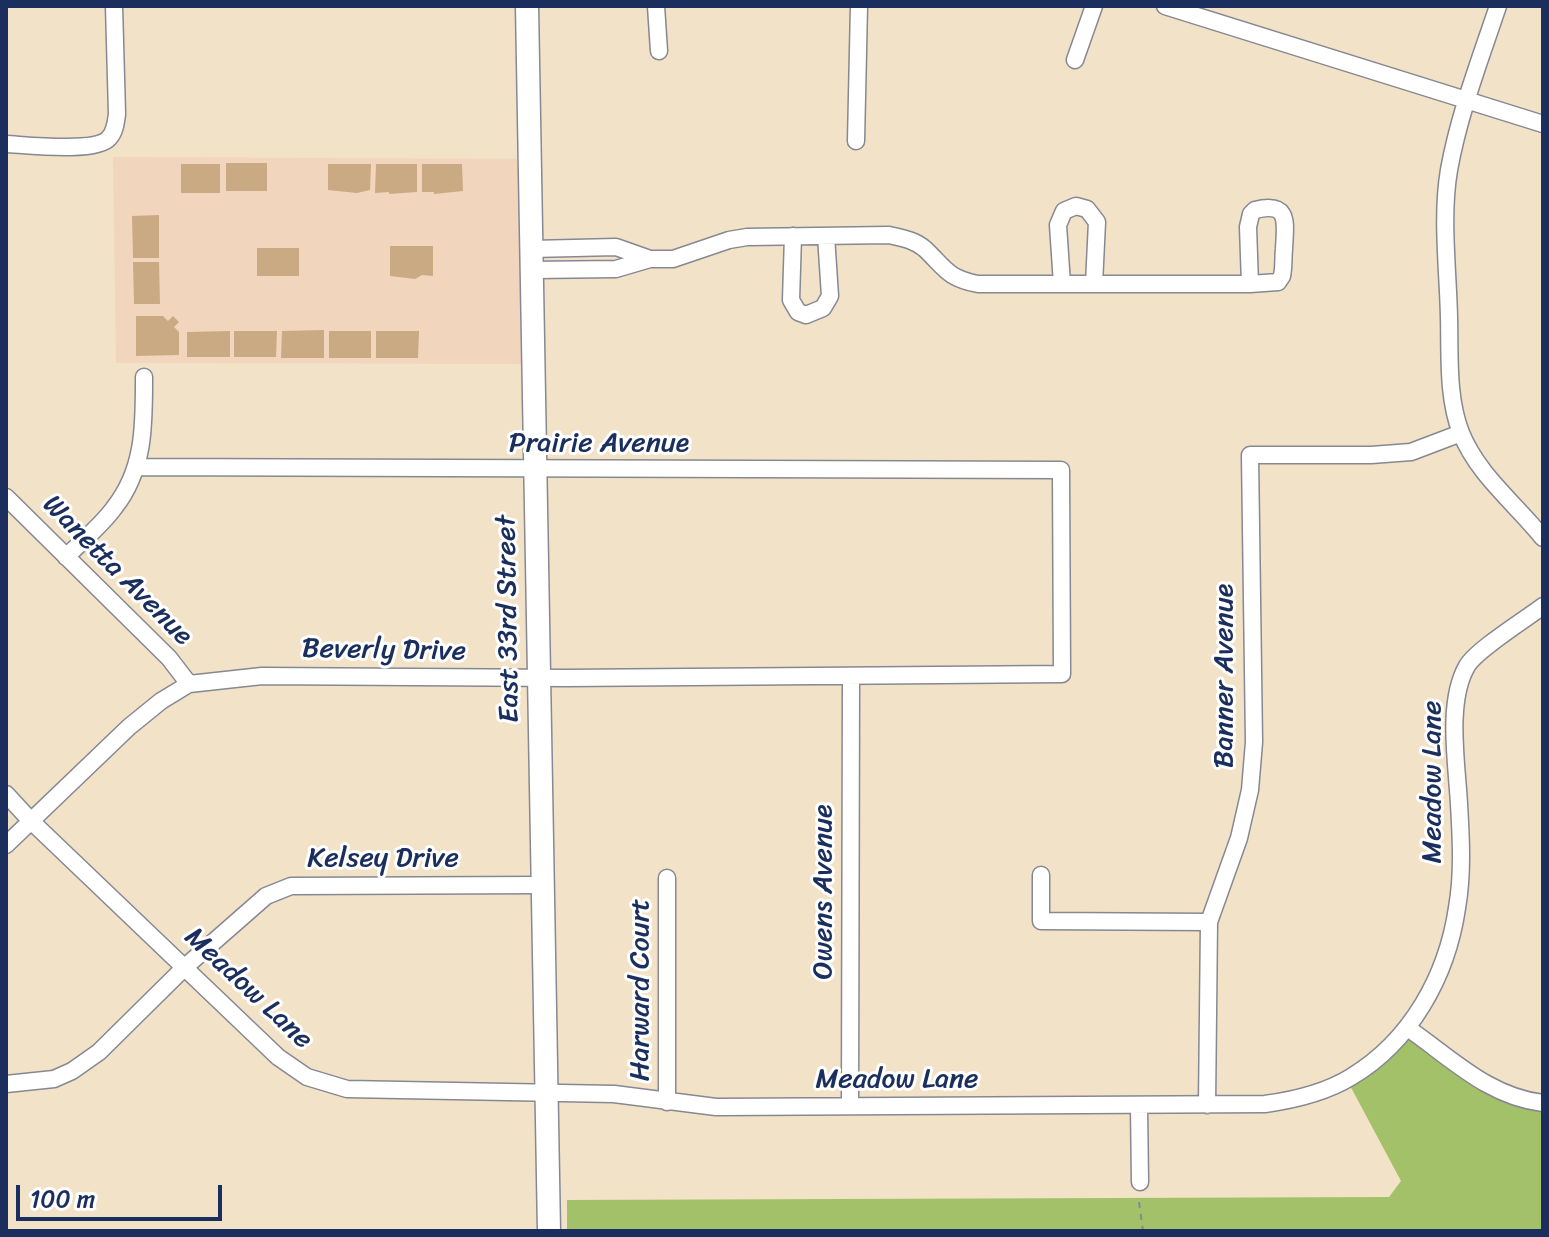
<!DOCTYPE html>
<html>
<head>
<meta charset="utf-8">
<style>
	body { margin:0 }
	#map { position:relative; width:1549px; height:1237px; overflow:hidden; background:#f2e2c7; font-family:Sriracha,sans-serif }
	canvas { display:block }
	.frame { position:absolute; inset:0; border:8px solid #1b2f5e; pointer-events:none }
	.scale { position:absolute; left:16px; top:1185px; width:206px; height:36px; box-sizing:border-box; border:4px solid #1b2f5e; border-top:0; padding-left:10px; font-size:24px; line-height:28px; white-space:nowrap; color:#1b2f5e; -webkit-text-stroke:6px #fff; paint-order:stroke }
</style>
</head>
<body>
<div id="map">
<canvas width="1549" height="1237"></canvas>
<div class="frame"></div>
<div class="scale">100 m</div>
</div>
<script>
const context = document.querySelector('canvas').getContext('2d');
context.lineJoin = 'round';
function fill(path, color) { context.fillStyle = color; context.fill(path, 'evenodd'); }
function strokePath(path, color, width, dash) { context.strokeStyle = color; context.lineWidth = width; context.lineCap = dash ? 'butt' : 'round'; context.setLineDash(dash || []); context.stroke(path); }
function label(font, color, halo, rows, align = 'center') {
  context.font = font + ' Sriracha,sans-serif'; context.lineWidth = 6; context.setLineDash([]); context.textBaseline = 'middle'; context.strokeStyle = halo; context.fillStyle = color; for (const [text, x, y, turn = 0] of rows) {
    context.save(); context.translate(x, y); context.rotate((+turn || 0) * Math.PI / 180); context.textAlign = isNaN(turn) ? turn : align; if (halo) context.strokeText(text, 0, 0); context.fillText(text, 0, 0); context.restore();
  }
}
fill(new Path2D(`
	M113 157 530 159 534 364 116 363Z`), '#f2d5bd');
fill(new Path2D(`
	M1409 1029 1450 1060 1543 1103V1231H567V1200L1389 1197 1401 1181 1347 1080Z`), '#a3c168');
fill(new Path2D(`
	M226 163H267V191H226Z
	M181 164H220V193H181Z
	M328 164H371L370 190 357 193 328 190Z
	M376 164H417V192L389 194V192L375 193Z
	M422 164H462L463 191 434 194V192H422Z
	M159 215V258H133L132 216Z
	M390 246H433V276L422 275 415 279 390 276Z
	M257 248H299V276H257Z
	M133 262H159L160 304H134Z
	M136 316H163L168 321 173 316 179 322 174 327 179 332V355L136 356Z
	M324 330V358H281L282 331Z
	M230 331V357H187V332Z
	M234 331H277L276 357H234Z
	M329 331H371V358H329Z
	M376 331H419L418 358H376Z`), '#caaa83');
const street = new Path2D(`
	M656 6 659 51
	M1165 6 1543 124
	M1498 6C1480 60 1459 114 1449 170 1441 216 1448 271 1449 317 1450 355 1447 397 1461 433 1478 475 1515 503 1543 538
	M1075 60 1094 6
	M856 141 859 6
	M6 144C27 145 97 153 109 138 115 132 116 122 117 114L114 6
	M793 236 791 300 798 312 806 315 823 308 830 296 826 236
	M532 249 616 247 650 259
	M532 270 616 269 650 259H673L729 240 747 237 889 235C902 238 915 240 925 249 945 268 947 278 978 284H1250L1248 227 1251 214 1255 210C1291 201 1285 224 1284 249 1283 258 1284 267 1282 276L1278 282 1250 284
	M1062 284 1058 225 1064 211 1076 206 1087 209 1097 222 1094 284
	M6 497 169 658 189 684
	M66 557C82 541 101 526 114 508 145 469 144 424 144 377
	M6 794 30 820 278 1057 307 1077 347 1089 614 1094 716 1107 1265 1104C1294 1100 1325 1093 1351 1077 1411 1041 1447 976 1457 908 1463 874 1461 838 1459 804 1457 765 1446 702 1467 666 1476 650 1526 619 1543 606
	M6 845 129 727 161 701 189 684 262 676 566 678 1062 674 1061 470 137 467
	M1041 875V921L1209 922
	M667 878V1102
	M1409 1029C1451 1058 1489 1097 1543 1103
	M6 1084 54 1079 72 1071 99 1052 185 967 266 896 291 886 544 885
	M850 1105 851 678
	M1207 1105 1209 922 1239 838 1250 790 1254 742 1250 455H1371L1411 452 1461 433
	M1139 1106 1140 1182`);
const secondary = new Path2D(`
	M527 6 549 1231`);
strokePath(street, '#868892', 19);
strokePath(secondary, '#868892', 25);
strokePath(new Path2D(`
	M1139 1202 1143 1231
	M566 1231H645`), '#868892', 2, [6, 6]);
strokePath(street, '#fff', 16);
strokePath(secondary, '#fff', 22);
label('28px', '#1b2f5e', '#fff', [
	["Prairie Avenue",599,444],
	["Wanetta Avenue",117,571,45],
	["East 33rd Street",509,619,-91],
	["Beverly Drive",384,651,1],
	["Banner Avenue",1225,676,-90],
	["Meadow Lane",1433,782,-90],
	["Kelsey Drive",383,859],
	["Owens Avenue",824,892,-90],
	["Meadow Lane",248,989,43],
	["Harward Court",641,990,-90],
	["Meadow Lane",897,1080]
]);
</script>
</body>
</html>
